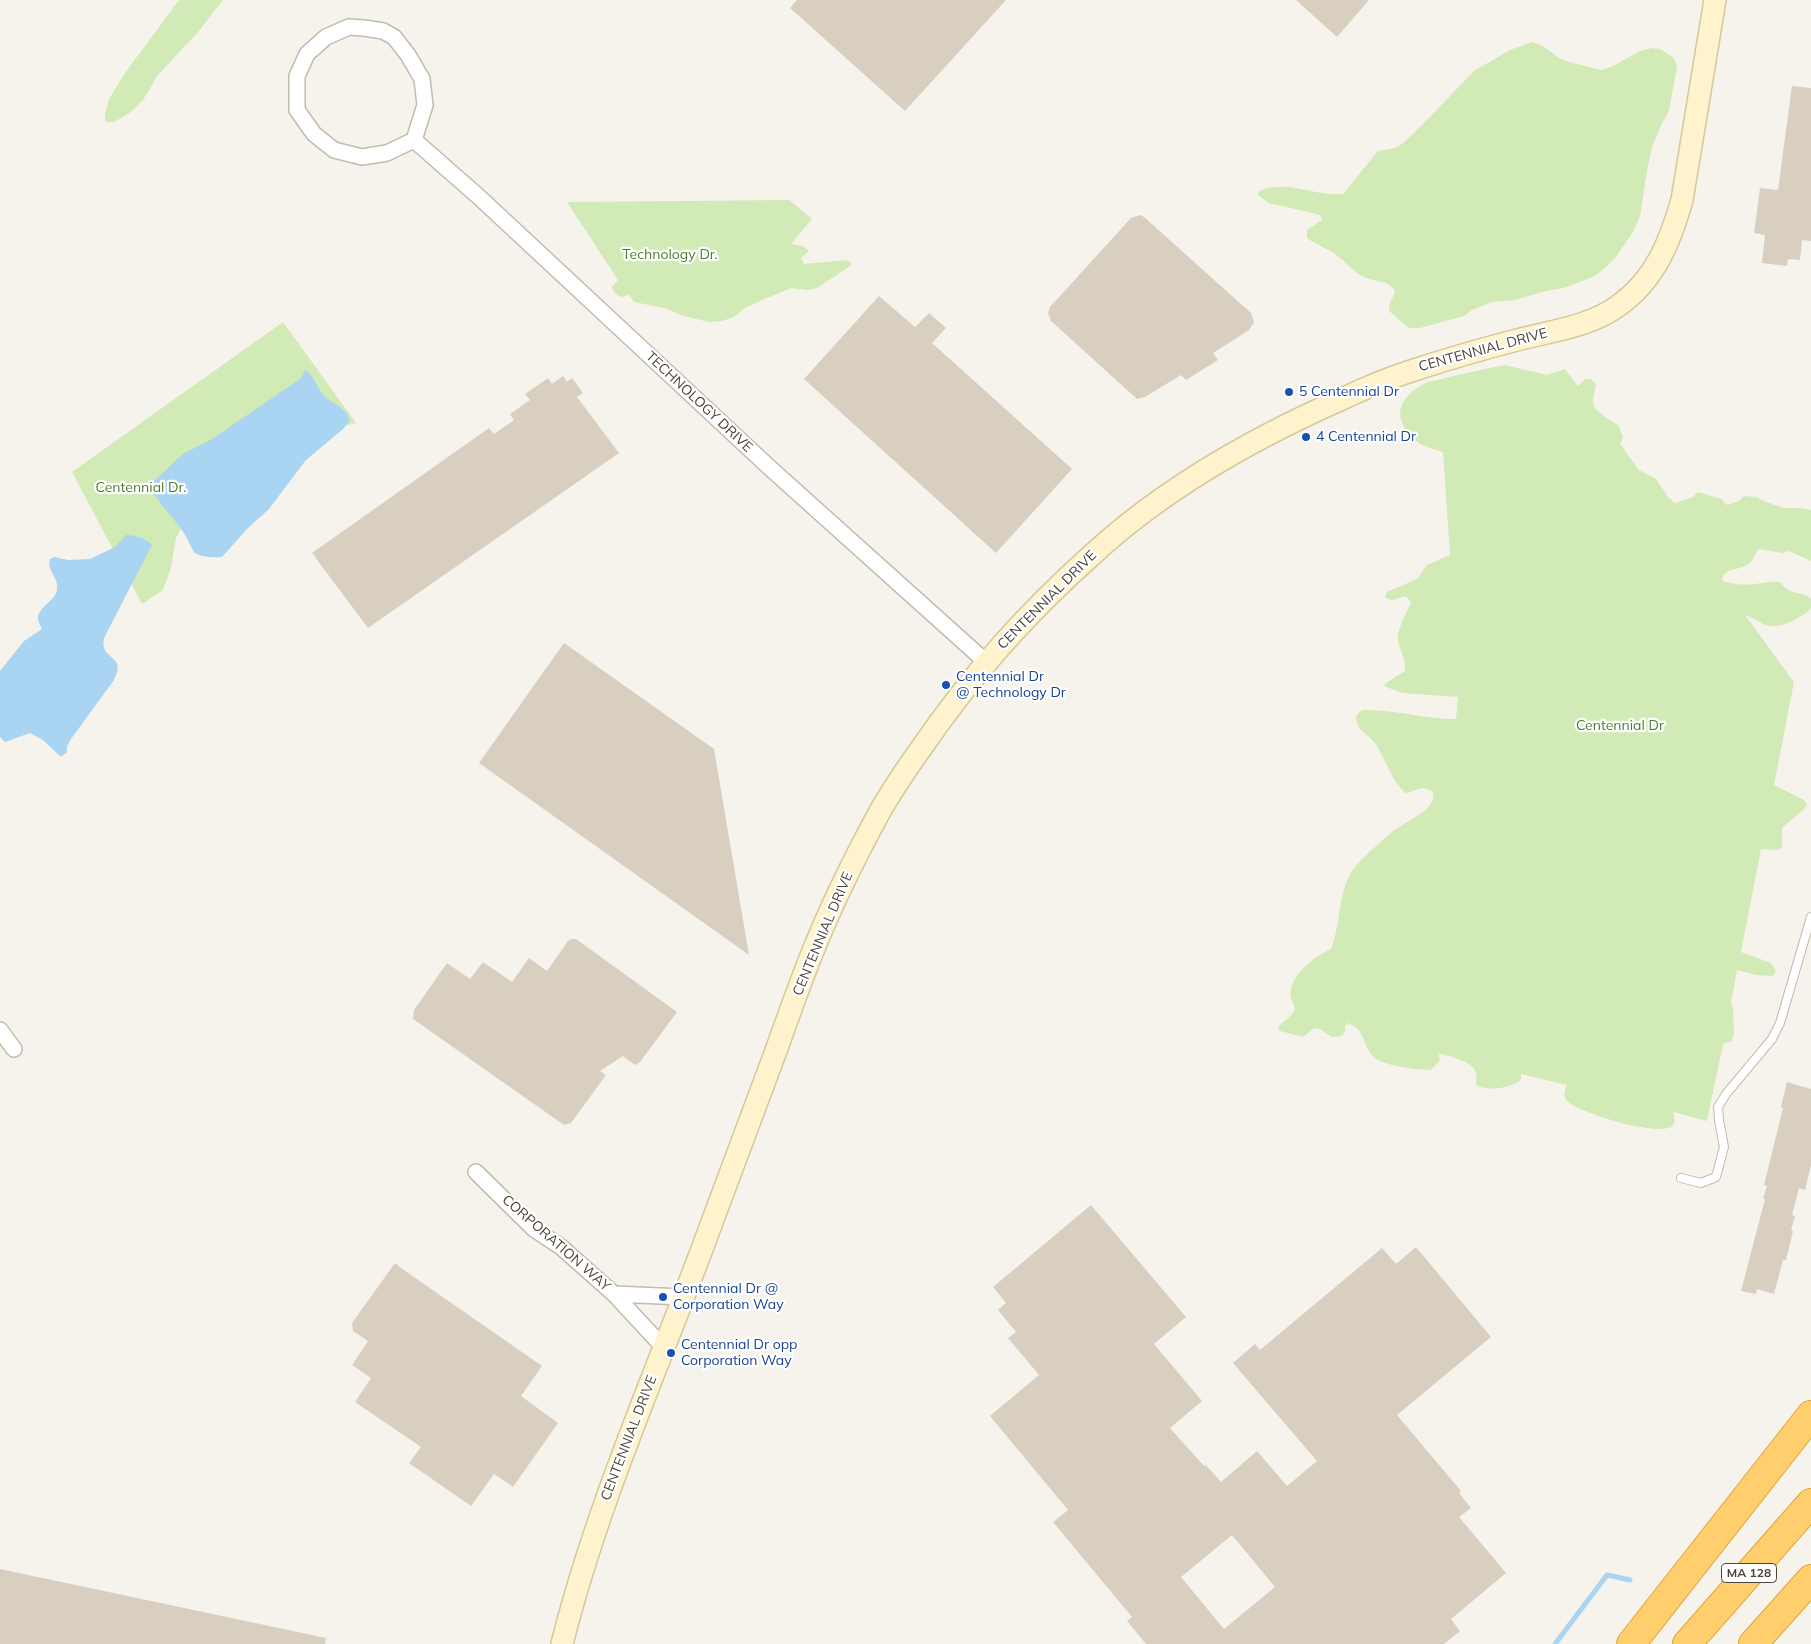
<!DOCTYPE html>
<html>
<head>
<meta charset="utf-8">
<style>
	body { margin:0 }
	canvas { display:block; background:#f6f3ec }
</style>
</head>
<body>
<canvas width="1811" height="1644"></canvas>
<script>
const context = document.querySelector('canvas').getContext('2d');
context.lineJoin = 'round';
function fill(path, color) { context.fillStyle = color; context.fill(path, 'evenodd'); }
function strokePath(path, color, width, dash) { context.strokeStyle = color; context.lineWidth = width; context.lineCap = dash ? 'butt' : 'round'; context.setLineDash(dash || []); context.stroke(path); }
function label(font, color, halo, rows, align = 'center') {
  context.font = font + ' Mulish,sans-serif'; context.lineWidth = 4.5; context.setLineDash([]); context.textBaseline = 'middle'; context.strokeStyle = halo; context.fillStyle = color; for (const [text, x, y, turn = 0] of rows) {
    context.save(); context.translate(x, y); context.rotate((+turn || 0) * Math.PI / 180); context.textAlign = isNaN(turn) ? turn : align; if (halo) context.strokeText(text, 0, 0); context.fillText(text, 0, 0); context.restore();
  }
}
fill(new Path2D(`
	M179 0H223L198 32 158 75 143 100 130 113 114 122H105V114L109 99 125 73Z
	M1532 42 1543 46 1559 58 1566 61 1601 70 1613 66 1640 51 1652 48 1660 49 1674 58 1677 67 1669 111 1662 123 1652 147 1647 171 1640 216 1633 232 1615 258 1605 268 1595 276 1564 288 1546 291 1515 300 1492 302 1472 310 1464 316 1420 328H1409L1389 311C1388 303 1394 298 1395 290 1388 281 1379 282 1370 279 1354 275 1347 262 1335 254 1326 248 1315 244 1307 238V230L1322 220 1320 215 1269 203 1258 195 1259 191C1288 179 1315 197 1343 194L1378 151 1395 148 1402 144 1422 125 1474 71 1510 50Z
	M789 200 812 219 791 244 803 246 809 251 801 258 804 264 848 260 852 265 817 288 808 290 791 288 762 300 745 308 734 317 722 321 709 322 684 316 664 308 634 302 629 295 621 297C616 295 613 292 612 287L618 280 567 202Z
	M283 322 356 423 321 432 189 514 176 538 171 568 163 590 142 604 72 472Z
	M1505 365 1547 375 1565 369 1578 386 1585 379H1591L1596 384C1596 390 1593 395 1593 401 1592 412 1612 420 1619 426L1623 437 1620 444 1639 470 1655 478 1669 498 1675 503 1693 497 1698 492 1721 499 1727 505 1739 501 1744 496 1756 497 1766 502 1784 508H1800L1811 510V561L1789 551 1782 553 1759 549C1754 554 1754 561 1747 565 1737 571 1725 567 1722 580 1733 586 1751 585 1763 583 1769 582 1773 581 1780 582 1790 597 1800 589 1811 599V608L1808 612C1794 620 1779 631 1763 624 1757 621 1751 617 1745 615L1794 682 1774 785 1804 800 1807 805 1803 810 1782 828V848L1777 850 1761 849 1741 952 1771 963 1776 971 1773 976 1756 975 1737 970 1731 1003 1733 1008 1734 1032 1732 1041 1723 1044 1707 1121 1673 1112 1675 1121 1672 1127C1663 1130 1651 1129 1641 1127 1627 1126 1574 1110 1566 1100 1563 1096 1565 1090 1567 1085L1521 1074V1080C1511 1088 1487 1092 1476 1085 1476 1082 1477 1077 1476 1073 1474 1061 1448 1056 1438 1053L1440 1060 1431 1070C1415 1069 1381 1067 1371 1054 1362 1041 1364 1029 1348 1023L1345 1026V1031L1342 1036 1332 1037 1318 1028 1313 1029 1303 1037 1280 1031 1278 1028C1282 1020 1290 1020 1295 1009 1294 1005 1292 1001 1291 998 1287 976 1315 956 1331 949 1343 919 1336 884 1361 860 1371 850 1382 841 1392 832 1403 822 1438 810 1433 792 1421 784 1418 791 1406 793 1391 781 1386 759 1375 743 1370 736 1359 731 1357 723 1355 717 1357 714 1362 710 1393 709 1425 719 1456 719L1458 697 1402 693 1384 686 1387 682 1405 671C1406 660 1400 651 1398 640 1396 632 1407 611 1411 603L1406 596 1393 600 1387 599 1385 596 1387 592 1417 579 1427 565 1450 555 1443 452C1424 447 1410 442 1402 422 1395 405 1410 390 1426 383 1431 380 1439 380 1445 378 1465 373 1485 369 1505 365Z`), '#d2eab5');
fill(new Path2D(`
	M305 370C315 376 316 387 324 396 333 404 347 408 350 421L343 429 306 460 269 509 248 528 222 557C216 558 200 557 195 553 190 547 188 538 183 532 174 518 161 506 152 491L154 481 183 454 212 439 300 379Z
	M126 535C135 535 145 538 152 545L104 638C99 662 128 653 114 680L71 739 67 746V752L61 757 43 740 30 733 5 742 0 737V671L24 641 42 629C40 625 38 622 38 618 37 608 56 601 57 589 59 577 46 570 50 559L54 557 68 560 90 559 115 547Z`), '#a9d4f2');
strokePath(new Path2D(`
	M1555 1644 1607 1575 1630 1580`), '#a9d4f2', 5);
fill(new Path2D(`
	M797 0H1006L905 111 790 8Z
	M1296 0H1369L1337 37Z
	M1792 86 1811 88V241L1802 240 1800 260 1788 259 1787 266 1762 263 1765 235 1754 233 1760 188 1778 190Z
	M1140 215 1144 217 1251 313 1254 322 1249 330 1213 353 1218 360 1186 380 1181 375 1145 397 1137 399 1051 321 1048 313 1050 307 1131 218Z
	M879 296 915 327 929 313 946 328 932 343 1072 469 996 553 804 379Z
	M563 376 567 382 572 378 583 393 577 397 619 453 368 628 312 553 489 428 494 434 514 420 510 414 530 400 525 394 548 378 552 384Z
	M564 643 714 749 749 955 479 763Z
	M571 939H576L677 1012 640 1062 635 1065 623 1056 600 1071 606 1075 571 1123 564 1125 413 1019 414 1010 447 963 470 979 483 962 512 982 529 958 547 971 568 941Z
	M1787 1082 1811 1089V1165L1805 1190 1799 1188 1792 1215 1795 1216 1791 1230 1793 1231 1786 1260H1783L1774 1294 1757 1289 1756 1294 1741 1291 1765 1199 1763 1198 1767 1186 1764 1185 1783 1108 1781 1107Z
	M1091 1205 1186 1317 1154 1344 1202 1401 1170 1428 1204 1466 1206 1465 1221 1482 1257 1451 1287 1486 1317 1461 1233 1363 1255 1344 1260 1350 1382 1248 1396 1264 1416 1247 1491 1337 1397 1415 1461 1491 1459 1493 1471 1508 1459 1517 1506 1573 1451 1619 1460 1631 1444 1644H1146L1127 1621 1132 1617 1053 1522 1068 1510 990 1416 1039 1375 1008 1338 1016 1332 998 1310 1006 1303 993 1287ZM1232 1535 1275 1587 1224 1629 1181 1577Z
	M395 1263 401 1268 542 1366 521 1396 558 1423 513 1487 494 1474 471 1506 409 1463 421 1447 355 1402 371 1378 352 1365 368 1341 353 1331 352 1323Z
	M0 1569 326 1638 325 1644H0Z`), '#d8cfc1');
const lane = new Path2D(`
	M1681 1178 1701 1183 1716 1177 1724 1147 1719 1120 1718 1107 1726 1094 1772 1039 1780 1023 1811 917`);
const street = new Path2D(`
	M349 27 364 28 383 31 394 37 408 55 422 79 425 105 414 140 387 153 362 157 334 150 314 134 297 110V76L307 54 326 37Z
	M414 140 479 197 770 468 986 662
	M0 1030 14 1049
	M476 1172 534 1229 561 1247 614 1294 664 1348
	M614 1294 683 1297`);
const secondary = new Path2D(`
	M562 1644C596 1508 653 1380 702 1249 727 1182 752 1115 777 1048 788 1017 799 986 811 956 830 908 853 861 878 815 890 793 905 771 920 750 972 674 1026 614 1094 553 1164 489 1256 437 1342 399 1365 388 1389 378 1414 370 1448 359 1482 349 1517 340 1551 331 1589 327 1618 306 1655 280 1670 242 1682 200L1715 0`);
const highway = new Path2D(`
	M1631 1644 1811 1415
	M1687 1644 1811 1503
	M1753 1644 1811 1579`);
strokePath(lane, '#c2bbae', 10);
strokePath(street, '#c2bbae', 18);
strokePath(secondary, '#d6c79b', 24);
strokePath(highway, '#e0a43c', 30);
strokePath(lane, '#fff', 8);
strokePath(street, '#fff', 15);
strokePath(secondary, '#fff3cd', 21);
strokePath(highway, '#ffcf6e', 28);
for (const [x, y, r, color] of [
	[1289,392,5,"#1a4fb4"],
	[1306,437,5,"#1a4fb4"],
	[946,685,5,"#1a4fb4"],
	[663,1297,5,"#1a4fb4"],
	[671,1353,5,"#1a4fb4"]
]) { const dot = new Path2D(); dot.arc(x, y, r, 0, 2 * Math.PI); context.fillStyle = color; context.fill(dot); strokePath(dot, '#fff', 2); }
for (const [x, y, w] of [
	[1749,1573,55]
]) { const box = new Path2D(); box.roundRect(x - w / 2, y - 9.5, w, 19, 4); context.fillStyle = '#fff'; context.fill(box); strokePath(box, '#4b4439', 1); }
label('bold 12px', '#4b4439', null, [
	["MA 128",1749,1573]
]);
label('14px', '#4a7f2a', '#fff', [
	["Technology Dr.",670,255],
	["Centennial Dr.",141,488],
	["Centennial Dr",1620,726]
]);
label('14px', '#4b4439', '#fff', [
	["CENTENNIAL DRIVE",1483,350,-15],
	["TECHNOLOGY DRIVE",699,402,43],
	["CENTENNIAL DRIVE",1047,600,-45],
	["CENTENNIAL DRIVE",823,934,-67],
	["CORPORATION WAY",556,1243,41],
	["CENTENNIAL DRIVE",629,1438,-69]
]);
label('14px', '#164399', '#fff', [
	["5 Centennial Dr",1299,392],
	["4 Centennial Dr",1316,437],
	["Centennial Dr",956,677],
	["@ Technology Dr",956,693],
	["Centennial Dr @",673,1289],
	["Corporation Way",673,1305],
	["Centennial Dr opp",681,1345],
	["Corporation Way",681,1361]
], 'left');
</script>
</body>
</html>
